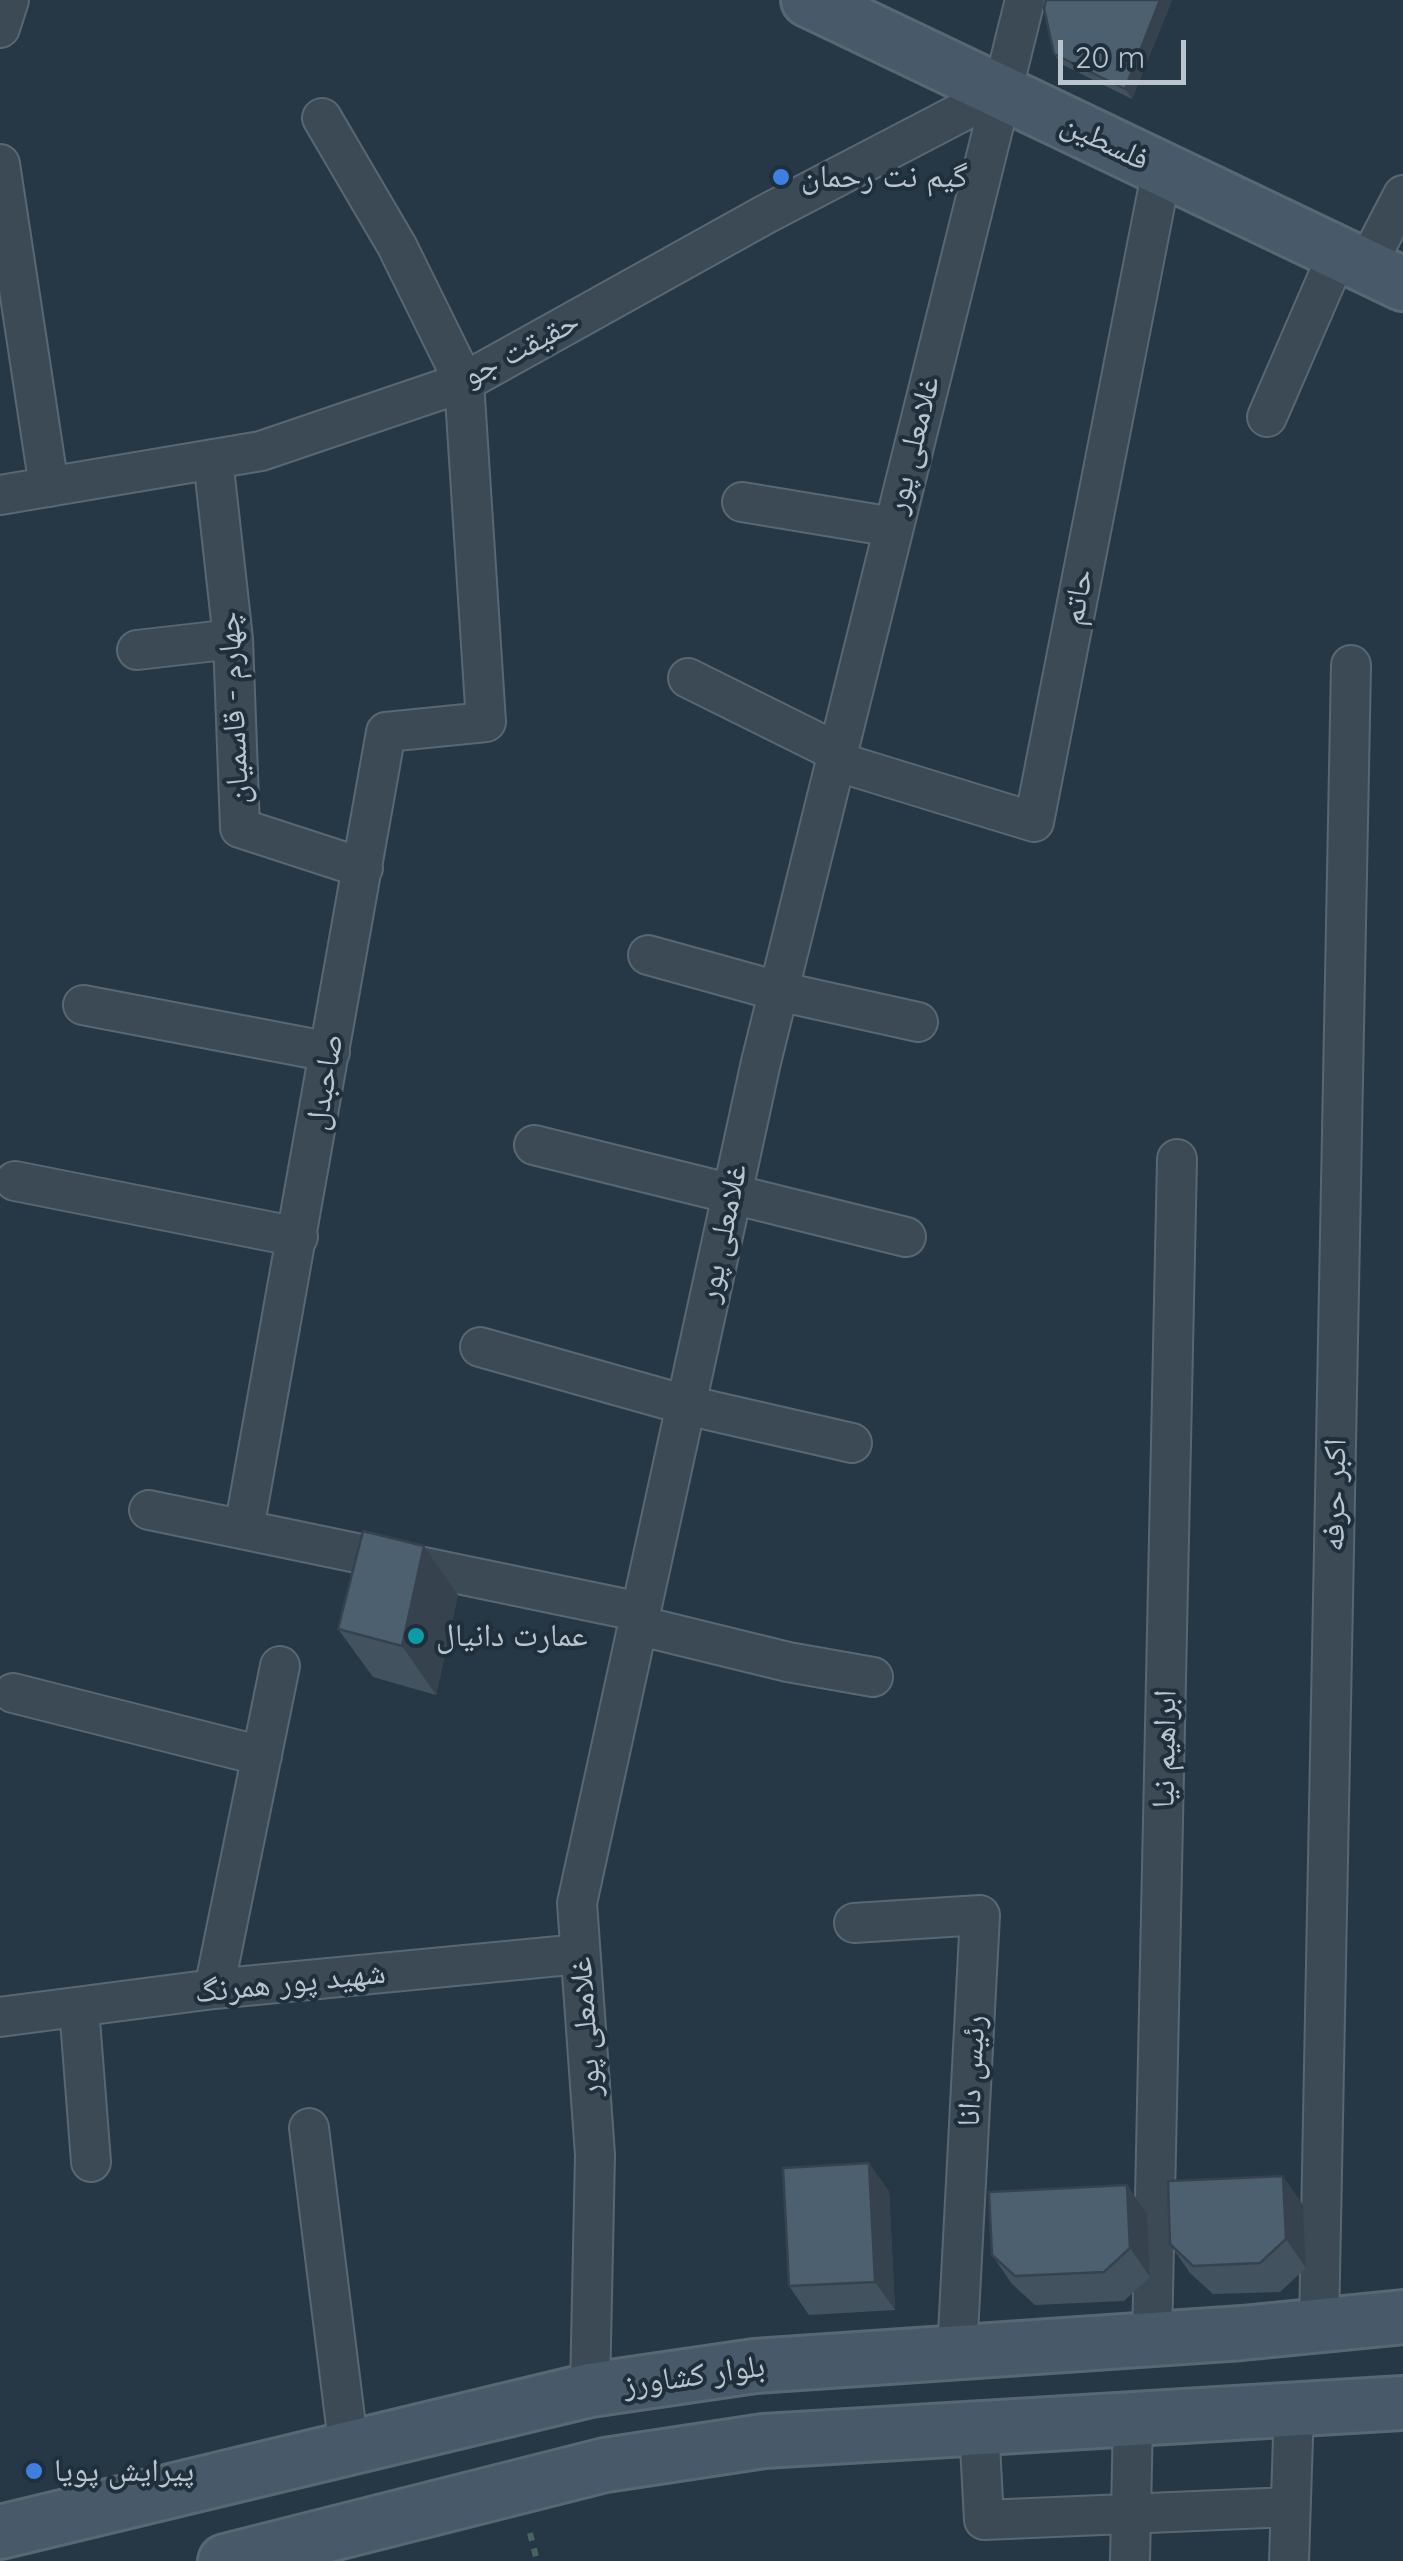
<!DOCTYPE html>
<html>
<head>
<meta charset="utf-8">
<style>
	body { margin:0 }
	#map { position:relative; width:1403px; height:2561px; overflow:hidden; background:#263846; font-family:Quicksand,sans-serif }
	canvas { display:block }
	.scale { position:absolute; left:1058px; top:40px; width:128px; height:45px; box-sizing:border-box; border:5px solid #b9c4cf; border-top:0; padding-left:12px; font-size:30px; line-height:35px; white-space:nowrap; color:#b9c4cf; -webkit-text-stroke:8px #1f2f3b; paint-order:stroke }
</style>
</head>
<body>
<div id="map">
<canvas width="1403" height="2561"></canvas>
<div class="scale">20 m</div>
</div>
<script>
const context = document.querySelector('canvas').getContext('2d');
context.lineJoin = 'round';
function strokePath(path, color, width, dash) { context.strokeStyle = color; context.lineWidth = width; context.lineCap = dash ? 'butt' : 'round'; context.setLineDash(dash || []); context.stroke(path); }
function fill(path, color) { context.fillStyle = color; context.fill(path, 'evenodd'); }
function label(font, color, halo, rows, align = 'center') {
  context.font = font + ' Quicksand,"Noto Naskh Arabic",sans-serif'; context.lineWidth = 8; context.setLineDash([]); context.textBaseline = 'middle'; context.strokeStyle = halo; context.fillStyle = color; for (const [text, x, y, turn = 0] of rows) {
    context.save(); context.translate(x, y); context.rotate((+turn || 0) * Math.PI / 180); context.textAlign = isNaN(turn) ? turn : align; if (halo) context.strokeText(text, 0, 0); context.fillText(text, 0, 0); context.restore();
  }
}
const street = new Path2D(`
	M0 28 9 0
	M0 164 49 487
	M1366 266 1403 195
	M1267 417 1338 253
	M213 459 233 639 240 828 363 868
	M0 495 261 451 464 382 766 214 1000 92
	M742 502 893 527
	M137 650 233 639
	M688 678 837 752
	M835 761 1034 822 1162 169
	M648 955 778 991 918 1022
	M83 1005 330 1052
	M534 1145 906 1237
	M15 1181 298 1237
	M480 1347 686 1405 852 1443
	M149 1510 641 1612
	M244 1529 386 732 486 722 464 382 397 246 322 118
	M637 1625 788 1662 873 1677
	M13 1693 262 1756
	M854 1923 980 1915 957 2353
	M214 1989 280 1666
	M79 2007 91 2162
	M0 2017 214 1989 580 1954
	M309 2128 349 2450
	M1319 2326 1351 665
	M1152 2340 1177 1159
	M590 2390 595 2155 577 1903 761 1062 1025 0
	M979 2427 984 2520 1290 2507
	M1130 2561 1133 2417
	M1289 2561 1294 2407`);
const secondary = new Path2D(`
	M808 0 1403 284
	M0 2532 590 2390 755 2366 1242 2333 1403 2317
	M225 2561 605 2465 764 2441 1403 2403`);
strokePath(street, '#596773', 42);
strokePath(secondary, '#596773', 58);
strokePath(new Path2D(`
	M530 2533 537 2561`), '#476362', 6, [8, 8]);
strokePath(street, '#3b4a55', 38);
strokePath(secondary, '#485969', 52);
fill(new Path2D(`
	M1172 0 1132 99 1061 64 1054 54Z
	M424 1546 458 1595 436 1695 373 1677 338 1629Z
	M1127 2185 1147 2214 1150 2277 1124 2301 1035 2305 1012 2284 992 2255Z
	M889 2191 895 2310 809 2315 789 2286Z
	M1303 2205 1306 2268 1280 2292 1213 2294 1190 2273 1170 2244Z`), '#42535f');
fill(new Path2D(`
	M1160 0H1172L1132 99 1125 89Z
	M424 1546 458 1595 436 1695 402 1646Z
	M869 2163 889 2191 895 2310 875 2282Z
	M1283 2176 1303 2205 1306 2268 1286 2239Z
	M1127 2185 1147 2214 1150 2277 1130 2248Z`), '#36434e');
const building = new Path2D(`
	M1046 0H1160L1125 89 1054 54 1044 8Z
	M363 1531 424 1546 402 1646 338 1629Z
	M869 2163 875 2282 789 2286 783 2168Z
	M1283 2176 1286 2239 1260 2263 1193 2266 1170 2244 1168 2181Z
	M1127 2185 1130 2248 1104 2272 1015 2276 992 2255 989 2192Z`);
fill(building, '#4d606f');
strokePath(building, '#36434e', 2.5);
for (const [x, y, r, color] of [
	[781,177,10,"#3f7fe0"],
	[416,1636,10,"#0f9aa8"],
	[34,2471,10,"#3f7fe0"]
]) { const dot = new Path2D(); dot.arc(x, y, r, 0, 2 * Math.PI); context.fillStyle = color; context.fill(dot); strokePath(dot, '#1f2f3b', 4); }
label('32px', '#b9c4cf', '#1f2f3b', [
	["فلسطین",1105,142,26],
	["حقیقت جو",521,349,-28],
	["غلامعلی پور",913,445,-76],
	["حاتم",1078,597,-79],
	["چهارم - قاسمیان",234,708,-93],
	["صاحبدل",325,1082,-80],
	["غلامعلی پور",723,1233,-78],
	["اکبر حرفه",1335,1495,-89],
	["ابراهیم نیا",1165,1749,-89],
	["شهید پور همرنگ",290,1983,-6],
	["غلامعلی پور",586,2027,-94],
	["رئیس دانا",972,2071,-87],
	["بلوار کشاورز",694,2376,-8]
]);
label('32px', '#b9c4cf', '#1f2f3b', [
	["گیم نت رحمان",801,177],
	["عمارت دانیال",436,1636],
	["پیرایش پویا",54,2471]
], 'left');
</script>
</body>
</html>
